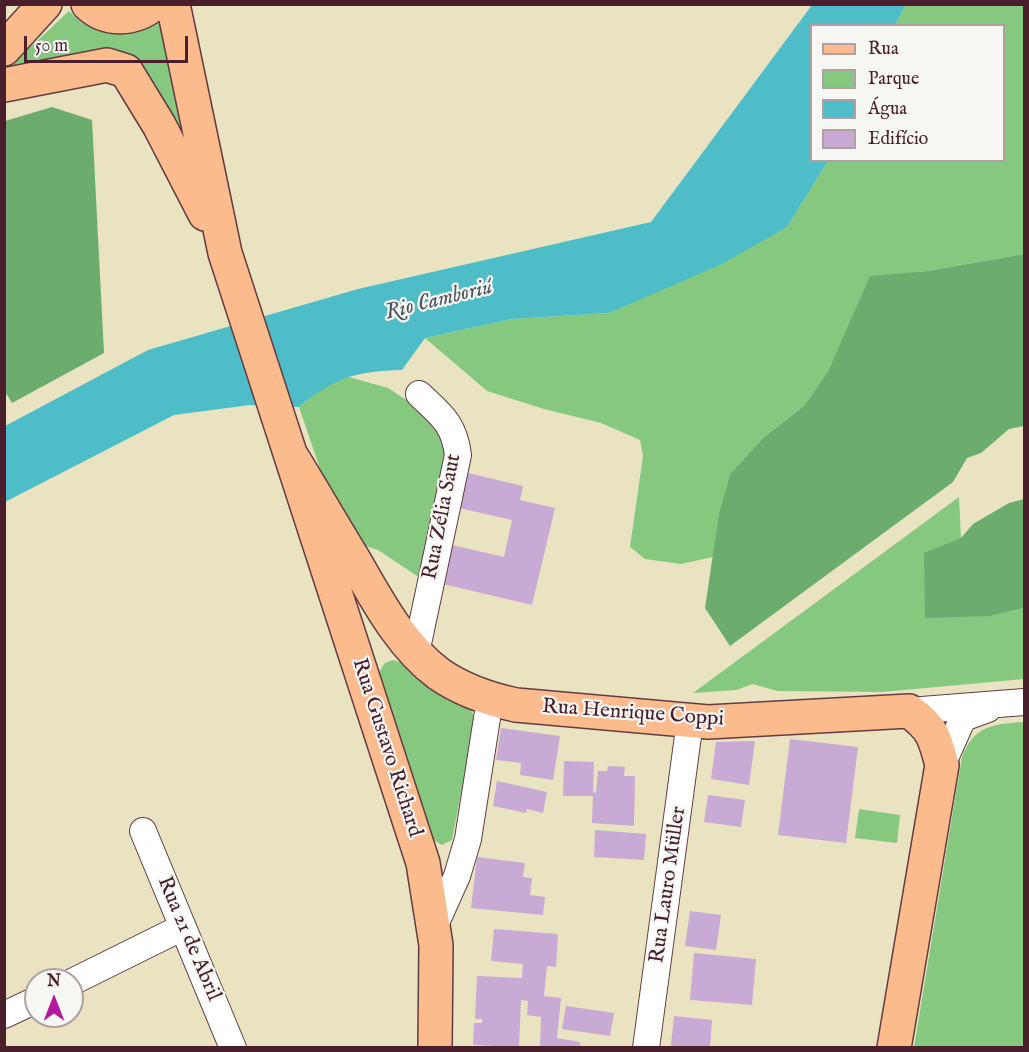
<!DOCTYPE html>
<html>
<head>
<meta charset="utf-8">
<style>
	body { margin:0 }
	#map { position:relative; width:1029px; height:1052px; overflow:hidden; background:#e9e3c2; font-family:"IM FELL English",serif }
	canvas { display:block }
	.frame { position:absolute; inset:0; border:6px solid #4a1f2b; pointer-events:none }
	.legend { position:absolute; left:810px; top:24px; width:195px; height:138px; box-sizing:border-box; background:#f6f6f2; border:2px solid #b1a0a2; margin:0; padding:8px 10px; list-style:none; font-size:18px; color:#4a1f2b }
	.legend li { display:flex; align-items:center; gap:12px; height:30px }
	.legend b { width:30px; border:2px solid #b1a0a2 }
	.north { position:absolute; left:24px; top:968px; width:60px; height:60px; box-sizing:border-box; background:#f6f6f2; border:2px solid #b1a0a2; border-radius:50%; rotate:0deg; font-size:16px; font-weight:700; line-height:24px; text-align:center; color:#4a1f2b }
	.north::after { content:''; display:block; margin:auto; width:21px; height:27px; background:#b5179e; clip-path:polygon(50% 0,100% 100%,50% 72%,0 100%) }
	.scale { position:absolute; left:24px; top:36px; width:164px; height:27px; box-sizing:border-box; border:3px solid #4a1f2b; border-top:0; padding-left:8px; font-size:18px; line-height:21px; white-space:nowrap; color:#4a1f2b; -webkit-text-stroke:4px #f6f6f2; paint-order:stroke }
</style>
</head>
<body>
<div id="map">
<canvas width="1029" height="1052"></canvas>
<div class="frame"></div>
<ul class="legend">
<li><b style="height:8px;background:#fbbb8d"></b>Rua</li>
<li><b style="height:16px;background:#87c881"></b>Parque</li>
<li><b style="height:16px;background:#4fbdc7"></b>Água</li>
<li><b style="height:16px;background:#c7abd5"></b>Edifício</li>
</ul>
<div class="north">N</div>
<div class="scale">50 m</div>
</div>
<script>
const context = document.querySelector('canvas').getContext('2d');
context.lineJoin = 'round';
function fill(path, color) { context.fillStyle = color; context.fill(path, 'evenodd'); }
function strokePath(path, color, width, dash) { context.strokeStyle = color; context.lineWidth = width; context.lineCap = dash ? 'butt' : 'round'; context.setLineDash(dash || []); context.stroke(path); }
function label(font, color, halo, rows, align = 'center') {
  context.font = font + ' "IM FELL English",serif'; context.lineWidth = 4.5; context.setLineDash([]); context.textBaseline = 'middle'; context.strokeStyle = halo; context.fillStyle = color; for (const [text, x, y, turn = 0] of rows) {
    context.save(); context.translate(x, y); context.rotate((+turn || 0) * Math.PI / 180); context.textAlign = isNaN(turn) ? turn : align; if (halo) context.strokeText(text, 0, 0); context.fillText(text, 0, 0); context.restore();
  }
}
fill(new Path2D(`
	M906 5H1024V254L928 271 870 277 828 371 805 405 763 438 730 474 719 513 713 557 681 564 645 559 630 547 643 456 640 440 601 423 544 409 487 391 425 338 512 319 609 313 787 227 828 161 1004 160V26L895 25Z
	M69 11C95 39 130 41 161 20L168 67 193 157 186 158 159 92 151 82 5 79V65L35 43Z
	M349 377 388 388 446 426 452 446 420 578 378 550 344 539 299 407 326 385Z
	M959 497 961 538 991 616 1024 608V679L882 692 777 691 753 684 736 690 693 693Z
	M393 660 403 663 469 707 473 714V729L452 840 442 845 427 836 377 675 385 663Z
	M1024 722V1047H914L962 757C974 725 994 724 1024 722Z
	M859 809 900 815 897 843 855 838Z`), '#87c881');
fill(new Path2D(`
	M52 107 92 120 104 353 12 403 4 390 5 121Z
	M1024 254V426L1009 429 981 453 967 458 953 482 730 646 705 608 719 513 730 474 763 438 805 405 828 371 870 276 928 271Z
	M1024 499V608L991 616 925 618 924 553 961 538 973 524 1009 503Z`), '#6dac6f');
fill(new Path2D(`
	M812 5H906L895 25 812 26V160L828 161 787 227 722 264 609 313 512 319 425 338 402 370C356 371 334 378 299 407L250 405 174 415 5 502V426L148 350 358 289 651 222Z`), '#4fbdc7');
fill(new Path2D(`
	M468 473 523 486 520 500 555 508 532 605 443 584 452 545 504 557 512 520 459 508Z
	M501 728 560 736 553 780 520 775 521 763 496 760Z
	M790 739 858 747 846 843 778 835Z
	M755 741 749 785 711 779 716 742Z
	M564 761 594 762 593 792 596 793 598 771H607L608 766 625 767 624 776H635L634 826 592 823 593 796H563Z
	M497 781 547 792 543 813 527 809 526 813 493 806Z
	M708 795 745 800 741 827 704 822Z
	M595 830 646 834 644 860 594 857Z
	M477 857 525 863 523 877 532 878 530 895 545 897 543 915 471 908Z
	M690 911 721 915 716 950 685 946Z
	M494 929 558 934 556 967 547 966 544 996 561 998 557 1038 580 1042V1048H540L541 1017 527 1015 528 1001 521 1000 519 1047 473 1045 474 1023H482V1019H475L477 976 522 978 523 964 491 961Z
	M694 953 756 959 752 1005 690 1000Z
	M566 1006 614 1013 610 1036 562 1029Z
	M674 1016 712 1020 710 1048H674L671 1045Z`), '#c7abd5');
const minor = new Path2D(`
	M416 653 458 455C454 423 441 415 419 394
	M909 711 1024 702
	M942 765 963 718 988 709
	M143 831 233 1048
	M435 925 457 876 468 839 490 699
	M72 982 183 927
	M4 1015 36 1000
	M646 1048 690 721`);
const major = new Path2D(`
	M88 4C107 22 134 20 154 4
	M173 4 225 253 423 863 436 945 435 1048
	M4 49 45 4
	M4 85 107 65 126 71 159 125 205 214
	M292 457C313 491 333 526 354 560 377 600 401 646 439 674 462 690 488 699 516 705L708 722 909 711C933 728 935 738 942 765L894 1048`);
strokePath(minor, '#623c42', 28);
strokePath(major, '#623c42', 36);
strokePath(minor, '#fff', 26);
strokePath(major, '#fbbb8d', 33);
label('21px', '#4a1f2b', '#f6f6f2', [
	["Rua Zélia Saut",443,517,-79],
	["Rua Henrique Coppi",633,714,4],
	["Rua Gustavo Richard",386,748,72],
	["Rua Lauro Müller",669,885,-82],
	["Rua 21 de Abril",188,939,67]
]);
label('italic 22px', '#4c5662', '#f6f6f2', [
	["Rio Camboriú",439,301,-14]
]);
</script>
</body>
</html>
